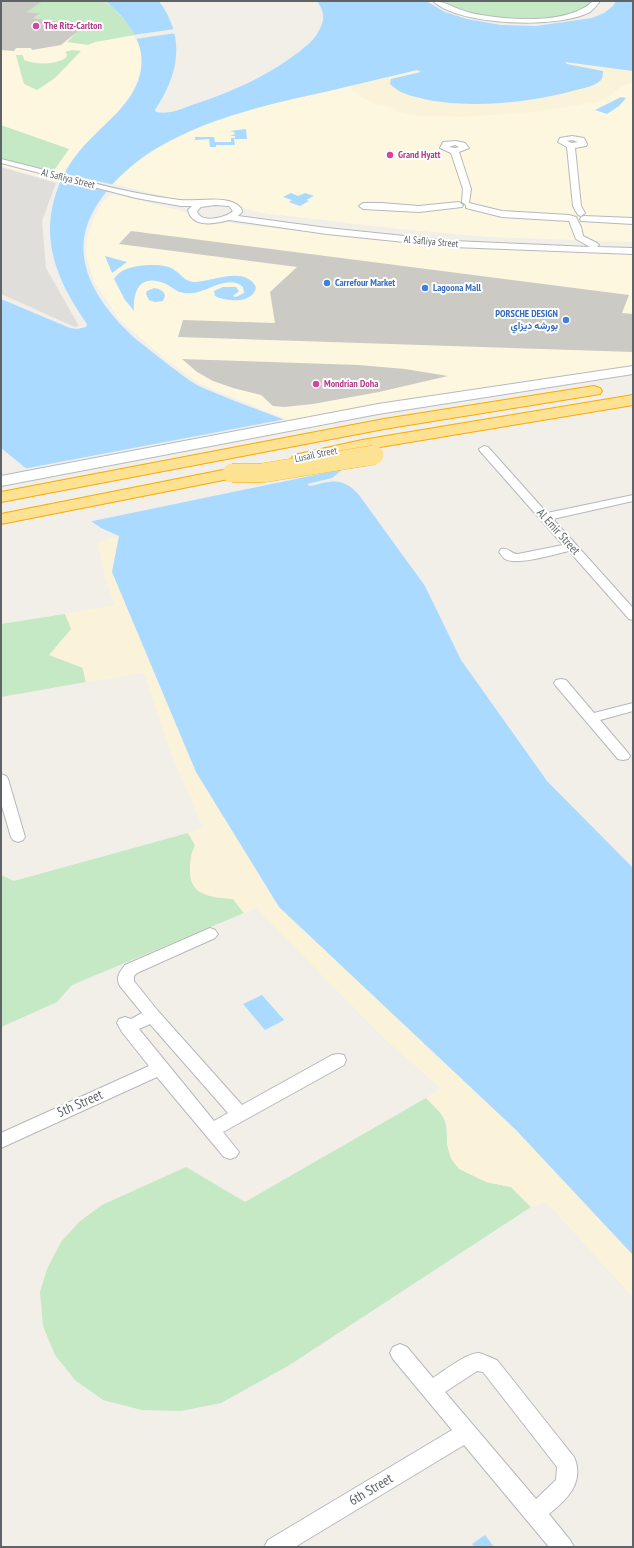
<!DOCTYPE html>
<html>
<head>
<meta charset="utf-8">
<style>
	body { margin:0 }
	#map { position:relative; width:634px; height:1548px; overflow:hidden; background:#f1efe8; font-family:"PT Sans Narrow",sans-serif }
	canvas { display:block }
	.frame { position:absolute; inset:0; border:2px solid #5f6368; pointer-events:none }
</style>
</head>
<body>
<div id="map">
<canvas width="634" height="1548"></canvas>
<div class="frame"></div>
</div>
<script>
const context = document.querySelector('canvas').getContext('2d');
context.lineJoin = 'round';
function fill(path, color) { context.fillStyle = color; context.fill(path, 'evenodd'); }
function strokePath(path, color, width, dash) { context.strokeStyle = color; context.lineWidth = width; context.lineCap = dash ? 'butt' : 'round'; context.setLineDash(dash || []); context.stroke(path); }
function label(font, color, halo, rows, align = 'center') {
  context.font = font + ' "PT Sans Narrow",Vazirmatn,sans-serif'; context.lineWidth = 4; context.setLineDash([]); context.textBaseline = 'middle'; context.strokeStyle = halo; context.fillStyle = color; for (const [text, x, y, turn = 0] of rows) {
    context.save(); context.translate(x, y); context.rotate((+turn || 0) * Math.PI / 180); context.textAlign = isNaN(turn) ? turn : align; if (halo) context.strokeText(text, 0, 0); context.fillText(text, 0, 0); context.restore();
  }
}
fill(new Path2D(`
	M1 1H105L119 12 128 23 139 45 142 55 141 68 137 82 129 98 116 113 97 132 72 160 60 183 1 166Z
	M615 70 633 71V242L490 237 409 230 263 213 246 209 233 202 177 199 113 184 136 162 158 148 183 135 210 123 277 102 360 84Z
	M113 194 235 224 473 249 633 253V366L295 423 200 384 165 359 120 320 94 282 86 254 87 238 93 220 103 201Z`), '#fef7e0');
fill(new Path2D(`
	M1 167 56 183 42 221 46 268 79 326 75 327 1 294Z`), '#e0deda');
fill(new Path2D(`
	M38 1H104L113 8 131 27 135 35 95 42 88 45 67 42 75 34V31C66 19 46 20 33 18L39 13 26 12Z
	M443 1H594C592 3 590 6 588 8 566 22 506 20 481 15 467 12 455 7 443 1Z
	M72 50 81 51 55 78 37 90 24 84 16 55H23L24 60C36 65 54 65 66 58L67 54 65 52Z
	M1 125 69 149 53 172 1 159Z
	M65 614 72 628 86 682 1 697V624Z
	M188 833 195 845 191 855 214 897 233 899 244 913 72 985 57 1002 1 1027V875L14 881Z
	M426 1098C445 1117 447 1118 447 1145L486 1182 511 1187 531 1207 288 1366 221 1403 181 1411 142 1410 103 1400 75 1380 55 1355 43 1326 40 1292 47 1269 61 1242 79 1222 102 1205 186 1167 245 1202Z`), '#c5e8c5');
fill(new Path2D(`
	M565 62 631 71 633 74V83L621 86 608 97 598 102 535 112 465 117 421 116 394 111 397 109 382 105 380 106 364 99 352 90V85L417 70 421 72 391 79 396 89 417 98 454 103 562 94 597 83 602 79 603 71 567 64 564 63Z
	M119 536 112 572 196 772 279 907 516 1130 633 1255V1297L546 1202 531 1207 511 1187 486 1182 459 1169 451 1159 447 1145V1125L443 1115 426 1098 440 1088 384 1038 256 908 244 913 233 899C223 898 212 898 202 893 185 886 189 859 195 845L188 833 203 827 170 751 144 673 86 682 83 668 49 655 71 629 65 614 115 605 104 575 98 542Z`), '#fbf3d9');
fill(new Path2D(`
	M105 1H159C186 38 179 74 155 110L156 112C169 115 181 109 192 105 232 92 273 74 306 46 313 41 319 32 322 24 325 16 322 8 317 1H426L445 12 467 19 501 25 536 26 592 18 604 13 613 6 616 1H633V71L565 62 567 64 603 71C603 74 603 77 601 80 596 86 584 88 576 90 531 103 462 110 416 97 406 95 397 91 390 84L391 79 421 72 417 70C388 77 358 84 329 91 247 109 137 132 93 212 66 260 101 308 137 340 148 349 159 357 170 366 180 373 190 382 201 387 224 397 248 406 272 415 282 419 294 423 303 428 317 438 330 452 343 463L342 470 332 478 307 484 310 486C332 481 342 476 359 495L425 586 461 660 547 781 633 868V1255L516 1130 279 907 196 772 112 572 119 536 101 528 87 518 1 448V299L70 328 77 329 86 327 87 324C67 295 49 263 50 226 51 203 59 179 72 161 84 143 101 129 116 114 156 73 147 35 105 1Z
	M621 97 626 98 619 106 607 114 595 110Z
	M246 129 247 139H234L235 145H216V147H210L209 139 195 140V137H214L215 142H231V138H235V136H230L235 134 234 132 230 131Z
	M291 193 298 196 305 193 314 196 306 200 309 201 300 206 289 202 292 200 283 197Z
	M105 256 127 262 112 273Z
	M155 265C161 265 168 266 173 269 180 273 185 282 194 282 211 282 245 265 256 287 254 304 226 302 215 296L214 291 223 287H236L239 291 233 296 236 297 244 293 243 287C228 274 209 291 193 293 175 295 174 286 161 282 139 275 133 292 134 311L125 300 114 279C122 266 141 265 155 265Z
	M154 288C159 289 164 290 165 296L163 301 155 302 149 300 146 294 147 291Z
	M262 995 284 1020 265 1030 243 1004Z
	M485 1535 494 1547H475L472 1544Z`), '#aadaff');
fill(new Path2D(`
	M175 29 176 33 135 39 133 35Z
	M62 173 115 185 110 192 59 180Z
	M286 419 304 426 341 455 344 469 88 522 23 469Z`), '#f1efe8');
fill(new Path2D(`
	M1 1H43L26 12 40 13 33 18 62 22 72 27 77 32 61 45 32 50 31 48H16L14 51 1 50Z
	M131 231 629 295 622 313 633 314V352L178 337 183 320 275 323 270 292 297 267 119 244Z
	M182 359 359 365 405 369 448 376 379 392 313 404 284 407 273 406 261 395 233 388 213 381 197 372Z`), '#cccac5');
const street = new Path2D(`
	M433 1C446 1 457 10 471 13 503 20 568 26 593 1H600C597 5 594 9 590 12 558 29 459 26 433 1Z
	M572 136 584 138 587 144 586 146 575 148 581 206 585 213 581 216 578 215 573 206 567 147 558 142 560 138ZM572 140 578 142 572 143 567 141Z
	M456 141 465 143 469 148 459 152 471 189 469 203 502 211 569 215 576 217 581 227 583 236 597 243 599 245 597 247 633 248V254L453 247 327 234 229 220C215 224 192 228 188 210L192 206H181L136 198 1 163V159C60 173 119 193 180 200 197 202 229 194 241 208L242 212 238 216 327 228 453 241 590 247 576 239 569 221 502 217 466 208V205L462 202 463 189 451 153 440 148 443 142ZM455 145 459 147 455 148 449 147ZM215 205 229 206 233 211C226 218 200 224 197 211L201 207Z
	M459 202 463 205 462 207 419 212 363 209 359 206 363 203H381L419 206Z
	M584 216 633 218V224L581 221 580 219 581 217Z
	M484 446 488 447 547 513 633 495V501L553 519 633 608V620L629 619 569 551C555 554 517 566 505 559 503 558 501 554 499 552L501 549C509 547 511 554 518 554L563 545 480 451 479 449Z
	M561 679 566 680 594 713 633 703V711L600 720 628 753 630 756 628 759 623 760 618 759 556 686 554 683 556 680Z
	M1 774 6 776 8 779 25 837 23 840 18 842 13 840 11 837 1 803Z
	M210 928 215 930 218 934 215 938 137 973 134 976V981L158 1011 242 1105 332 1055 338 1054 344 1055 346 1060 344 1065 223 1132 239 1152 236 1157 230 1159 224 1157 157 1077 1 1148V1133L149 1066 122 1032 117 1023 119 1019 125 1017 131 1019 142 1013 120 986C115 977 120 972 125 965ZM150 1024 228 1113 214 1121 139 1029Z
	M400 1344 407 1347 433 1378C444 1371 466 1353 479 1353 484 1354 491 1358 497 1360L574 1457C585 1482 567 1500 549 1514L570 1540 574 1547H549L464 1445 295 1547H264L268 1540 452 1430 393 1359 390 1353 393 1347ZM477 1371 483 1372 557 1467 556 1480 536 1499 445 1392Z`);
const secondary = new Path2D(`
	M633 366V374L378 414 1 486V476L378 404Z`);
const highway = new Path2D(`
	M594 386 600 388 602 391 600 394 384 429 1 502V492L384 419Z
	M633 395V405L362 450 300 464 294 463 291 459 294 455 362 440Z
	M253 464 259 465 262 469 259 473 1 524V514Z`);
strokePath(street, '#b5b8bc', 2);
strokePath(secondary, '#b6babf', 2);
strokePath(highway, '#f9ab00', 2);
fill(street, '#fff');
fill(secondary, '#fff');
fill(highway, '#fde293');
const highwayBridge = new Path2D(`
	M232 473H262L374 455`);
strokePath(highwayBridge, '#f9ab00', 20, []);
strokePath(highwayBridge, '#fde293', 19);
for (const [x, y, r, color] of [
	[36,26,4,"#d1479c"],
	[390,155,4,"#d1479c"],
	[327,283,4,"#3f7fe0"],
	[425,288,4,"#3f7fe0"],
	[566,320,4,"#3f7fe0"],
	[316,384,4,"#d1479c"]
]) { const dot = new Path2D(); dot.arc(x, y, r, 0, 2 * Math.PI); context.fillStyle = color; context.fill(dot); strokePath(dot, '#fff', 1.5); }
label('bold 10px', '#b23c85', '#fff', [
	["The Ritz-Carlton",44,26],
	["Grand Hyatt",398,155],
	["Mondrian Doha",324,384]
], 'left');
label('10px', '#5f6368', '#fff', [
	["Al Safliya Street",68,179,14],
	["Al Safliya Street",431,242,5],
	["Lusail Street",316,455,-12]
]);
label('bold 10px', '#366cbe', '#fff', [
	["Carrefour Market",335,283],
	["Lagoona Mall",433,288],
	["PORSCHE DESIGN",558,314,"right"],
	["بورشه ديزاي",558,326,"right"]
], 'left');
label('12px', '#5f6368', '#fff', [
	["Al Emir Street",558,532,48]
]);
label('14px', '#5f6368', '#fff', [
	["5th Street",80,1104,-24],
	["6th Street",371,1490,-31]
]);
</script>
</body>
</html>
